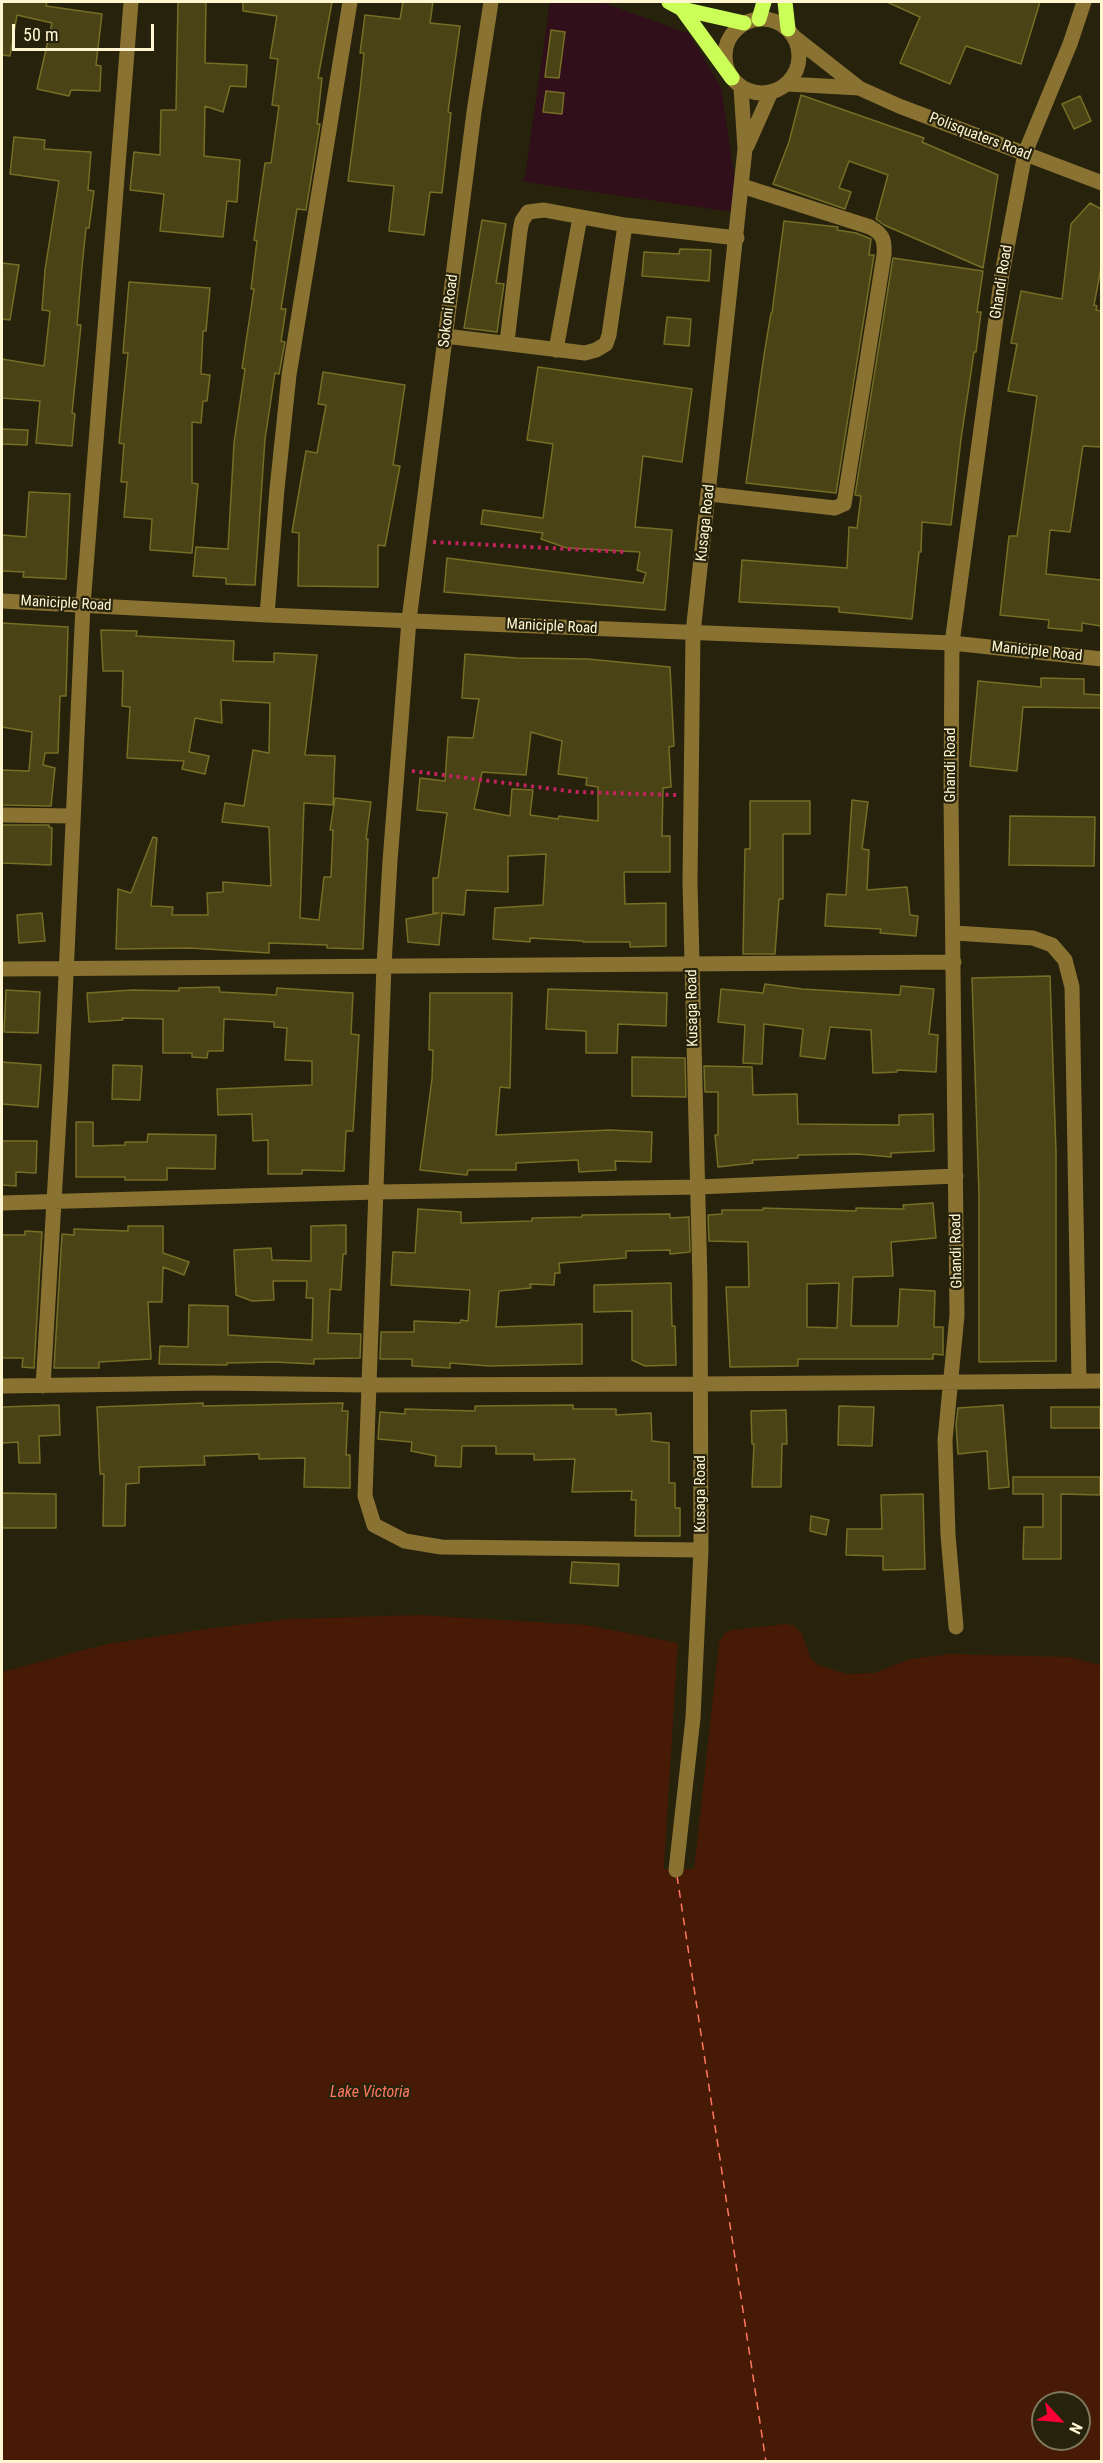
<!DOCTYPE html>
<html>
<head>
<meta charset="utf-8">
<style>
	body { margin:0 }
	#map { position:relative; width:1103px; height:2463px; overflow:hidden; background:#26220c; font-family:"Roboto Condensed",sans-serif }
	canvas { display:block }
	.frame { position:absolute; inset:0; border:3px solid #fff6d1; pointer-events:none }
	.north { position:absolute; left:1031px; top:2391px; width:60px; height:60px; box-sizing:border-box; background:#26220c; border:2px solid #7d775b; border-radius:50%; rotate:116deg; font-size:16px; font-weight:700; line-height:24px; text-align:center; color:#fff6d1 }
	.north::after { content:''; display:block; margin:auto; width:21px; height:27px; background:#fc0035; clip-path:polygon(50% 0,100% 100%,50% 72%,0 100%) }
	.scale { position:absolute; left:12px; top:24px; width:142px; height:27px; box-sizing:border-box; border:3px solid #fff6d1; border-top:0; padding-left:8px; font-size:18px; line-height:21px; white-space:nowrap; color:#fff6d1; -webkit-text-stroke:4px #26220c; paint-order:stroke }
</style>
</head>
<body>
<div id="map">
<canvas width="1103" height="2463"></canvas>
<div class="frame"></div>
<div class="north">N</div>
<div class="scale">50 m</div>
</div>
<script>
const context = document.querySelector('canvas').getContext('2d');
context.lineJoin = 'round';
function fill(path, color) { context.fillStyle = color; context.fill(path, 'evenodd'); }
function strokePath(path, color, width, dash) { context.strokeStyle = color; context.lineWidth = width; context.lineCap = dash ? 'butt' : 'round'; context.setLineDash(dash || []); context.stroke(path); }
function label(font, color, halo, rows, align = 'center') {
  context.font = font + ' "Roboto Condensed",sans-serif'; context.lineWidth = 4.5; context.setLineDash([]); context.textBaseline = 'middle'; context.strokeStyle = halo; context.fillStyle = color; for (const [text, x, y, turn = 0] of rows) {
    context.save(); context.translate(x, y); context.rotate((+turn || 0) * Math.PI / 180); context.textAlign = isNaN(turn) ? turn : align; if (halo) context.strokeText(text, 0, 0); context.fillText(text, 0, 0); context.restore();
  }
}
fill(new Path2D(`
	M550 2H602L689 34 721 88 740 213 524 182Z`), '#300e1a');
fill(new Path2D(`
	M418 1615 586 1625 678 1643 664 1869 694 1868 719 1642 725 1633 732 1630 787 1624 794 1626 802 1634 810 1657 818 1665 847 1674 874 1673 911 1659 949 1654 1068 1657 1101 1665V2461H2V1672L107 1644 206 1629 288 1619ZM1043 2403H1079V2439H1043Z`), '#461a04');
fill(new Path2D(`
	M716 1642H719L694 1869H664L678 1643H681L667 1866 676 1867 691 1866Z`), '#26220c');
strokePath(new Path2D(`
	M677 1876 766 2462`), '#ff775f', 1.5, [8, 6]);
const building = new Path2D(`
	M2 2H47L46 6 102 14 96 65 101 66 100 91 71 90 69 96 37 89 52 23 17 15 10 56 2 55Z
	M178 2H206L205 63 247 65 246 87 230 86 223 112 205 106 204 156 240 160 237 202 227 201 223 237 160 231 164 194 130 190 134 152 160 155 161 110H176Z
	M243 2H332L318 78H322L317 124H320L306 210 297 209 281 309H286L281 341 285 342 279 374 275 373 265 439 255 585 226 584V578L193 576 196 547 228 549 234 443 245 369 242 368 254 289H251L257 241 254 240 265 163H271L279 106 272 105 278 59 270 58 277 16 243 11Z
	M403 2H433L430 23 460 26 448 112 451 113 442 193 430 192 424 235 389 231 394 186 348 181 360 91 364 53H360L365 15 400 19Z
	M887 2H1040L1021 64 966 46 950 84 900 63 920 17Z
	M551 30 565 32 559 78 545 77Z
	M546 91 564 93 562 114 543 112Z
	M801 95 924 138 922 142 998 175 983 268 884 225 876 219 888 175 849 161 839 188 851 192 845 209 773 184 789 142Z
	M1080 96 1091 121 1074 129 1062 104Z
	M14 137 45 140 44 149 91 152 88 190 94 191 89 228H86L82 267 77 325H81L72 413 75 414 72 446 36 443 40 401 2 398V359L44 366 50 311 42 310 45 270 59 181 10 174Z
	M1090 203 1101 209V268L1094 305 1097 306 1096 310 1101 311V447L1083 446 1070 532 1050 530 1046 574 1101 580V626L1082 623V631L1048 628 1049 620 1000 615 1009 536H1017L1037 396 1008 391 1017 344 1011 343 1021 291 1062 299 1071 224Z
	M482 220 506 224 496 283 504 284 497 332 464 328Z
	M784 221 838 227 837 230 856 233 871 239 869 255H874L836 493 746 483 764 355 771 313H772Z
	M680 249 711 250 709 281 642 276 644 252 679 254Z
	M893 258 983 271 977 312H981L976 352H974L961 439 951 525 922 522 921 552H919L912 619 839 612V607L739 602 742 560 847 568 849 527 857 528 861 496 855 495Z
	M2 263 19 265 10 320 2 319Z
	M129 282 210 288 206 331H203L201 374 210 375 207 401H203L201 423 192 422V483L198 484 192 553 150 550 152 519 124 517 127 482H121L124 444 119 443 128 353H123Z
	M667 317 691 319 689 346 664 344Z
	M538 367 692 389 682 462 643 456 635 527 672 530 665 610 444 592 447 558 643 583 646 573 637 570 640 552 567 548 541 539 543 533 481 524 483 510 543 518 553 444 527 440Z
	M323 372 405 385 393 465 400 466 385 546 378 545V587L298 586 299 533 292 532 306 451 317 453 326 405 318 404Z
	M2 429 28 430 27 445 2 444Z
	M29 492 70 494 66 579 23 577 24 572 2 571V535L26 537Z
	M2 623 68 627 66 696H60L58 753H45L43 765 55 768 51 806 2 805V770L29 771 32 732 2 727Z
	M101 630 137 631 136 636 234 641 233 661 274 662V653L317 655 305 755 335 756 333 805 304 803 300 918 319 920 324 877H331L333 830H330L335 798 371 802 366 839H368L363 949 327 948V945L269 943V953L190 948 116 949 118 889 131 893 153 837 157 838 151 906 173 907 172 915H208L207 893 223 892V882L271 886 269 827 222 822 225 803 244 806 253 750 269 753 270 703 221 700 222 723 195 718 189 752 209 756 205 774 182 769 184 761 127 758 130 707 122 706 123 671H103Z
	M465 654 517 658 588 659 670 667 674 746 669 747 671 787 663 788 662 836H670V872H624L625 904 666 903V946L630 947V942H583V941L530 938V942L493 939 495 908 543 905 546 854 508 856V892L466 890 464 915 442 913 439 945 408 942 406 919 439 913H433V878H438L447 813 417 810 420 778 445 781 448 737 473 738 479 699 462 698ZM531 732 562 741 558 774 587 778 586 785 598 787V821L559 816 558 819 530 815 533 790 512 789 510 816 474 809 482 772 526 775Z
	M1041 678 1084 679V694L1101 695V708L1023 707 1017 771 970 766 978 681 1041 687Z
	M852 800 868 802 862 849 869 850 867 890 907 887 910 915 918 916 916 936 880 933 881 929 825 926 827 894 846 895Z
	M750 801H810V834H783V899H779L775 954H743L745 849H750Z
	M1010 816 1095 817 1094 866 1009 865Z
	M2 825H49V827L52 828 51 865 2 863Z
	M42 913 45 941 19 943 17 915Z
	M1050 976 1056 1152V1361L979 1362V1195L972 978Z
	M765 984 802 989 900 995 901 986 934 989 929 1034 938 1035 936 1072 897 1070V1072L873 1073 871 1030 830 1027 825 1059 800 1056 803 1029 764 1024 762 1064 743 1063 745 1025 718 1022 721 989 763 993Z
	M219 987 220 992 276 995 277 988 353 993 351 1034 359 1035 353 1131H346L344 1171 302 1170V1174H268V1140L253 1141 252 1114 218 1115 217 1089 312 1085V1061L285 1060 287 1028 274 1027V1022L224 1019 223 1051H208L207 1058 192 1057V1053H163V1019L122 1018 123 1020 89 1022 87 993 133 990 179 991V988Z
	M548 989 667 993 666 1026 618 1024 617 1053H586V1031L546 1029Z
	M6 990 40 992 38 1033 4 1032Z
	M430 993H512L510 1088 500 1087 496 1135 610 1130 652 1132 651 1162 615 1161 616 1170 579 1172 578 1160 516 1163V1170H468L467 1175 420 1170 432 1079 433 1050H429Z
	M632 1057 685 1058 686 1097 632 1096Z
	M2 1062 41 1065 38 1107 2 1104Z
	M113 1065 142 1066 140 1100 112 1099Z
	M704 1066 752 1067 753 1095 797 1094 798 1124 899 1125V1115L933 1114 934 1151 891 1153V1157L858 1154 798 1155V1158L752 1160 753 1163 718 1167 715 1135H718V1092H705Z
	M76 1122H93V1146L125 1145V1142H147L148 1134 216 1135 215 1169 167 1168V1180H125V1177H76Z
	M2 1141H37L36 1173 16 1172V1186L2 1185Z
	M933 1203 936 1238 891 1242 893 1276 853 1277 851 1326H898L900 1289 935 1291 934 1327H943V1355L933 1354V1359H798V1366L730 1367 726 1287H749L748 1242 709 1241 708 1215 722 1214V1210H763V1208L856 1211V1208L904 1209 903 1205ZM839 1283 837 1328 807 1327V1284Z
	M418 1209 461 1212V1223L532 1221V1218L582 1217V1215L670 1214V1218L689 1217 690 1252 670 1254V1250L626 1251V1258L559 1263 560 1273H555L554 1285 530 1284 531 1288 499 1291 496 1327 582 1324V1364L489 1366 450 1363V1368L412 1366V1359H380L381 1332H414V1321L460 1323 461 1320 468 1321 470 1290 391 1285 393 1252 415 1253Z
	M346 1225V1254H343L341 1290 330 1289 328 1333 361 1334 360 1358 314 1359V1364L274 1362 227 1363V1365L159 1364 160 1346 188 1347 189 1305 228 1306V1335L312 1340 313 1298H306L307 1281H273L274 1300 252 1301 236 1295 234 1250 271 1248 272 1260 311 1261V1226Z
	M128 1226H163V1253L189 1262 184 1275 163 1267 162 1302H148L151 1359 99 1362V1368H54L62 1234 74 1235V1229L128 1231Z
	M25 1231 42 1232 34 1368 22 1367 23 1358H2V1235H25Z
	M671 1283 672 1326H675L676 1365 645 1366 632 1360V1311L594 1312V1285Z
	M203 1403V1406L343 1403 342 1411H348L346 1455H350V1488L304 1487 305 1458 259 1459V1454L204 1456 205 1465 139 1467V1483L126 1484 125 1526H103L104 1474H100L97 1407Z
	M59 1405 60 1435 39 1436 40 1463H19L18 1442 2 1443V1407Z
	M573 1405V1409H616V1415L651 1413 652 1441 669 1443V1483H675V1508H680V1536H635L636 1500H631L632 1491 572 1492 575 1459 534 1460V1454H496V1446H462L461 1467 435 1466 436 1456 411 1451 412 1442 378 1439 380 1412 405 1414V1409L475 1411V1406Z
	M1003 1405 1009 1487 989 1489 987 1451 958 1454 956 1424 958 1408Z
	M839 1406 874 1407 872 1446 838 1445Z
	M1051 1407H1100V1428H1051Z
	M786 1410 787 1444H782L781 1487H752L754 1444H752L751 1411Z
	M1013 1477H1100V1495L1061 1494V1559H1023L1024 1527H1043V1494H1013Z
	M2 1493 56 1494V1528H2Z
	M923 1494 925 1569 883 1570V1556L846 1555 847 1529H882L881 1495Z
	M811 1516 829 1520 826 1535 810 1531Z
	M572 1562 619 1564 618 1586 570 1583Z`);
fill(building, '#494316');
strokePath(building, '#776e26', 1.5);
strokePath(new Path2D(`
	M433 542 626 552
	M412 771 576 792 677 795`), '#c2225e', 4, [3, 4.5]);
strokePath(new Path2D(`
	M491 2 474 112 409 620 390 861 384 965 365 1496 374 1525 405 1541 441 1547 701 1550
	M725 56a37 37 0 1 1 74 0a37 37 0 1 1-74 0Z
	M794 37 859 88 899 106 1102 183
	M787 84 859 88
	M747 146 771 92
	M445 336 585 353 596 350 606 344 609 335 625 225
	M507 342 520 231 522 221 528 212 544 210 625 225 737 238
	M556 350 580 217
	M709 494 835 508 844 504 884 255C885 240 883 234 870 227L742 186
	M2 601 267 615 952 643 1102 659
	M267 615 277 489 289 375 350 2
	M2 815 72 816
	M954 933 1033 938 1052 945 1065 960 1072 987 1079 1381
	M2 969 954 962
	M2 1203 376 1192 698 1187 956 1176
	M2 1386 211 1383 369 1385 701 1384 1102 1381
	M43 1386 61 1084 83 605 131 2
	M956 1627 948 1535 945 1440 957 1315 951 799 952 643 1002 274 1025 153 1070 44 1084 2
	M676 1870 693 1718 701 1550 700 1282 690 882 693 633 745 149 741 87`), '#8a7232', 15);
strokePath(new Path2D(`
	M669 2 682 9 744 23
	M785 2 788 29
	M682 9 732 78
	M759 19 764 2`), '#cbff58', 15);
label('15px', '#fff6d1', '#26220c', [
	["Polisquaters Road",980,137,21],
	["Ghandi Road",1002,282,-81],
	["Sokoni Road",449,311,-83],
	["Kusaga Road",706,523,-84],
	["Maniciple Road",66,604,3],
	["Maniciple Road",552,627,3],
	["Maniciple Road",1037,652,6],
	["Ghandi Road",951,765,-90],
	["Kusaga Road",693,1008,-91],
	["Ghandi Road",957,1251,-91],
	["Kusaga Road",701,1494,-90]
]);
label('italic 16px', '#ff775f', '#26220c', [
	["Lake Victoria",370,2093]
]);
</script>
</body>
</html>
